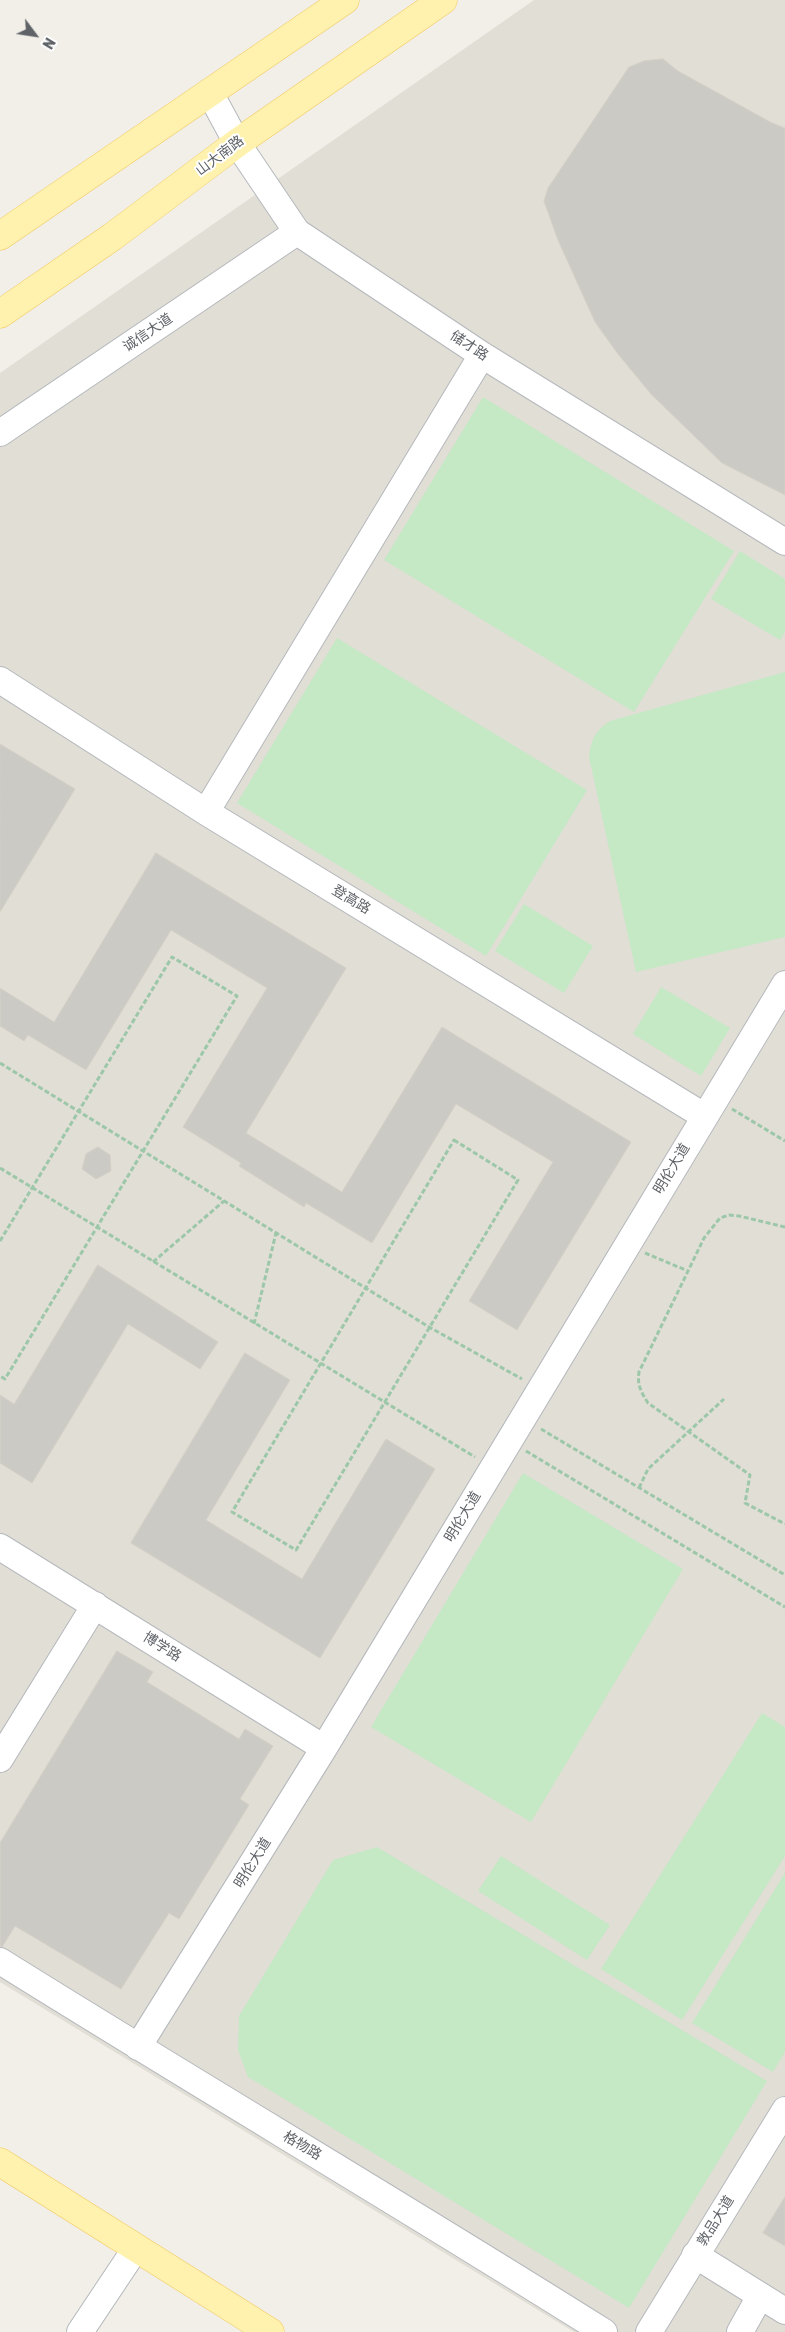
<!DOCTYPE html>
<html>
<head>
<meta charset="utf-8">
<style>
	body { margin:0 }
	#map { position:relative; width:785px; height:2332px; overflow:hidden; background:#f1efe8; font-family:Rubik,sans-serif }
	canvas { display:block }
	.north { position:absolute; left:10px; top:10px; width:50px; height:50px; -webkit-text-stroke:4px #fff; paint-order:stroke; rotate:121deg; font-size:14px; font-weight:700; line-height:20px; text-align:center; color:#5f6368 }
	.north::after { content:''; display:block; margin:auto; width:18px; height:22px; background:#5f6368; clip-path:polygon(50% 0,100% 100%,50% 72%,0 100%) }
</style>
</head>
<body>
<div id="map">
<canvas width="785" height="2332"></canvas>
<div class="north">N</div>
</div>
<script>
const context = document.querySelector('canvas').getContext('2d');
context.lineJoin = 'round';
function fill(path, color) { context.fillStyle = color; context.fill(path, 'evenodd'); }
function strokePath(path, color, width, dash) { context.strokeStyle = color; context.lineWidth = width; context.lineCap = dash ? 'butt' : 'round'; context.setLineDash(dash || []); context.stroke(path); }
function label(font, color, halo, rows, align = 'center') {
  context.font = font + ' Rubik,"Noto Sans SC",sans-serif'; context.lineWidth = 4; context.setLineDash([]); context.textBaseline = 'middle'; context.strokeStyle = halo; context.fillStyle = color; for (const [text, x, y, turn = 0] of rows) {
    context.save(); context.translate(x, y); context.rotate((+turn || 0) * Math.PI / 180); context.textAlign = isNaN(turn) ? turn : align; if (halo) context.strokeText(text, 0, 0); context.fillText(text, 0, 0); context.restore();
  }
}
fill(new Path2D(`
	M534 0H785V2332H574L0 1982V373Z`), '#e1ded6');
fill(new Path2D(`
	M483 397 734 551 634 712 384 560Z
	M740 551 785 579V632L780 640 711 599Z
	M337 638 587 790 486 956 237 803Z
	M785 672V937L636 972 589 757C591 740 595 731 610 721Z
	M524 904 593 946 564 993 495 951Z
	M661 987 730 1028 701 1076 633 1034Z
	M523 1473 683 1569 531 1822 371 1727Z
	M762 1713 785 1727V1856L682 2020 601 1969Z
	M377 1847 767 2081 629 2308 248 2077 238 2050 239 2016 333 1860Z
	M501 1856 610 1925 587 1960 478 1891Z
	M785 1873V2052L773 2072 692 2023Z`), '#c5e8c5');
const building = new Path2D(`
	M663 59 678 71 772 123 785 128V495L722 463 651 394 618 354 595 322 558 240 544 201 548 188 629 67 644 61Z
	M0 744 75 789 0 912Z
	M156 853 346 968 246 1133 342 1192 442 1027 631 1142 517 1330 469 1301 553 1162 456 1104 372 1243 306 1203 304 1207 239 1166 241 1163 183 1127 267 988 171 930 86 1070 28 1035 24 1041 0 1026V988L54 1022Z
	M98 1147 110 1155 111 1171 96 1179 82 1169 86 1154Z
	M98 1265 218 1342 200 1369 128 1324 32 1483 0 1463V1395L14 1404Z
	M245 1353 290 1380 206 1520 302 1579 386 1439 435 1469 320 1658 131 1543Z
	M117 1651 153 1672 147 1682 239 1739 245 1729 273 1746 240 1799 249 1805 179 1919 169 1913 121 1989 15 1926 2 1947 0 1946V1843Z
	M785 2197V2246L763 2233Z`);
fill(building, '#cccac5');
strokePath(building, '#d6d1c6', 1);
const minor = new Path2D(`
	M210 93 237 143 297 232 482 355 785 542
	M0 433 297 232
	M0 680 206 812 704 1116
	M206 812 482 355
	M0 1547 324 1748
	M0 1759 95 1605
	M0 1961C200 2086 404 2206 604 2332
	M138 2047 324 1748 785 984
	M695 2255 785 2311
	M80 2332 136 2248
	M649 2332 785 2110
	M740 2332 760 2296`);
const major = new Path2D(`
	M0 236 345 0
	M0 314 112 237 237 143 443 0
	M0 2162 270 2332`);
strokePath(minor, '#b5b8bc', 28);
strokePath(major, '#f2c960', 29);
strokePath(new Path2D(`
	M0 1063 429 1327 522 1379
	M732 1109 785 1141
	M454 1140 518 1180 296 1550 232 1512Z
	M0 1168 475 1457
	M785 1227 739 1216 729 1215 720 1218 704 1238 639 1372C637 1385 641 1392 648 1403L750 1475 745 1503 785 1524
	M0 1241 172 957 237 996 5 1379 0 1376
	M645 1253 688 1271
	M153 1262 224 1201
	M254 1324 276 1233
	M541 1429 785 1575
	M526 1451 785 1607
	M639 1488 648 1469 724 1399`), '#9cc7a9', 3, [5, 2.5]);
strokePath(minor, '#fff', 26);
strokePath(major, '#fff2af', 28);
label('14px', '#5f6368', '#fff', [
	["山大南路",220,156,-37],
	["诚信大道",148,333,-34],
	["储才路",469,346,33],
	["登高路",351,900,31],
	["明伦大道",672,1169,-59],
	["明伦大道",463,1517,-59],
	["博学路",162,1647,32],
	["明伦大道",253,1863,-58],
	["格物路",302,2146,31],
	["敦品大道",716,2221,-58]
]);
</script>
</body>
</html>
